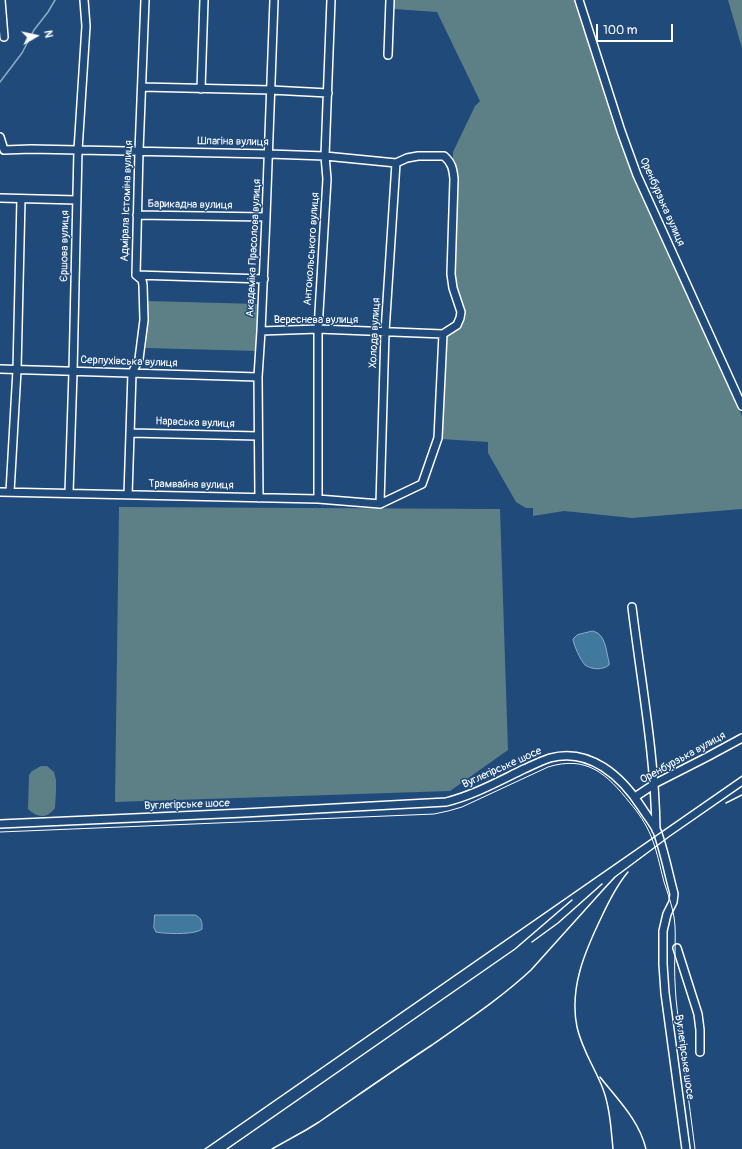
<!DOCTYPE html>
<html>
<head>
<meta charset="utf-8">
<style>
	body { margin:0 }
	#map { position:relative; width:742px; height:1149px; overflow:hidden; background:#1f4a7a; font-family:Pangolin,sans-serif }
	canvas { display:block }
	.north { position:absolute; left:16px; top:16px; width:40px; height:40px; -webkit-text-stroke:3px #1f4a7a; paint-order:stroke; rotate:81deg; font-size:11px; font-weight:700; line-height:16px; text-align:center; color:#fff }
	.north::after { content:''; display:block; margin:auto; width:14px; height:18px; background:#fff; clip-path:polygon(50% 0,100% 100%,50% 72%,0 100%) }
	.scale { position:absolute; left:596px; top:24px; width:77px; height:18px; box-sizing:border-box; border:2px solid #fff; border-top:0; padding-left:5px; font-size:12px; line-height:14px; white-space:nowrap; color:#fff; -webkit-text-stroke:3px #1f4a7a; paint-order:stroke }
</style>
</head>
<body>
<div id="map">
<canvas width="742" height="1149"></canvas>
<div class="north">N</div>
<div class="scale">100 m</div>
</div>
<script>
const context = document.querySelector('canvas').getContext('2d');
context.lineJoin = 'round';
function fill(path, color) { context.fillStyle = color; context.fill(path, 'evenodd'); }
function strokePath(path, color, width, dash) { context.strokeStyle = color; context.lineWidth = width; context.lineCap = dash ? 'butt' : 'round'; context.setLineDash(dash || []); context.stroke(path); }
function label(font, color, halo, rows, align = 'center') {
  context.font = font + ' Pangolin,sans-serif'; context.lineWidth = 3; context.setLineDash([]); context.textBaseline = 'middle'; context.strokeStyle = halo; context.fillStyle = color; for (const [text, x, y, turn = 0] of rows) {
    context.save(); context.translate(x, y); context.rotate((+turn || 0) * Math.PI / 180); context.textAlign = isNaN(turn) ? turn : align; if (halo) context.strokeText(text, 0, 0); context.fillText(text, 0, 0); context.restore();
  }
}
fill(new Path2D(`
	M394 0H577L634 177 742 416V509L632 518 564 511 533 516V508H526L516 502 488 453V442L441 439 445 339C451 334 458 330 462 324 471 313 460 300 457 288 456 285 455 282 454 279L453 152 475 106 480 101 437 12 394 9Z
	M728 0H742V48Z
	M147 301 259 304 258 351 146 348Z
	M119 507 500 509 508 750 450 791 115 802Z
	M41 766H47L54 772 56 780V791L55 808C47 819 37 818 28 809L29 775 32 771Z`), '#5c8085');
const water = new Path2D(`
	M593 631C606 634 606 651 609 662V665C603 670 592 670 585 665 580 659 574 646 573 639L577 635Z
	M155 915H195C202 918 202 922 202 929 195 935 166 934 156 932L154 928Z`);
fill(water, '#41789e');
strokePath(water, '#8daec5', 1);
strokePath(new Path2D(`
	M0 82 22 53 34 30 48 12 55 0`), '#8daec5', 1.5);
const minor = new Path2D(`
	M1 0 4 37
	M579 0 621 131 637 175 742 406
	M388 55 390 0
	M142 87 271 90 328 93
	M201 89 204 0
	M0 137 4 150 31 149 269 154 325 156 396 163 407 158 418 156H444C452 163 453 169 454 179L451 274 453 288 461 312 460 318 457 325 443 334 438 438 422 484 380 504
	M0 198 77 200
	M137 215 266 217
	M136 275 139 151 145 0
	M136 275 264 279
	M261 331 318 329 443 334
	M0 369 258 377
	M131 433 258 436
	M0 492 318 499 380 504
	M10 492 17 370 21 199
	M69 493 73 372 78 150 86 26 84 0
	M128 495 132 373 139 359 144 320 143 285 142 280 136 275
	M259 498 258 377 261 331 266 217 274 0
	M318 499V329L327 179 325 156 331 0
	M380 504 385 332 396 163
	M632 607C641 681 655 755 656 830
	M635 797 656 783 707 757 742 738
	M0 824 244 813 446 802C474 795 499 781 524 769 533 765 541 761 550 758 590 747 622 777 642 808 647 816 653 823 657 831 664 850 668 871 673 890L674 894 673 902 667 914 663 931V964L665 993 686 1149
	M677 948 698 1014 700 1030V1052`);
strokePath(minor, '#fff', 10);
strokePath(minor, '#1f4a7a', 7);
strokePath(new Path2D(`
	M0 832 434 814 448 811 462 807 548 767C587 755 607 774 630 803 638 812 646 824 651 836 657 850 660 867 664 882 668 894 672 905 674 917 676 929 675 941 675 954 674 969 675 984 676 999 681 1049 689 1099 695 1149`), '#fff', 1);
strokePath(new Path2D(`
	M726 803 742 795
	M532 942 558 923 602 884
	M600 1077C618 1100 639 1120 646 1149
	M205 1149 742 776
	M227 1149 515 949 572 900
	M272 1149 306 1130 319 1122C357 1096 394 1070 432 1045 466 1021 501 998 531 970L602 891 615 877 670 836 742 786
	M613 1149C611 1129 610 1108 603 1089 595 1068 582 1050 577 1027 569 988 585 951 602 916 609 901 617 885 628 872`), '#fff', 1.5);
label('11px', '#fff', '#1f4a7a', [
	["Шпагіна вулиця",233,142,1],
	["Адмірала Істоміна вулиця",127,201,-88],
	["Оренбурзька вулиця",662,202,66],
	["Барикадна вулиця",190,205,1],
	["Єршова вулиця",65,246,-89],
	["Академіка Прасолова вулиця",254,248,-87],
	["Антокольського вулиця",312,249,-86],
	["Вереснева вулиця",316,320],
	["Холода вулиця",375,333,-87],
	["Серпухівська вулиця",129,362,2],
	["Нарвська вулиця",195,423,2],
	["Трамвайна вулиця",191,485,1],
	["Оренбурзька вулиця",683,758,-29],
	["Вуглегірське шосе",502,768,-24],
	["Вуглегірське шосе",187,805,-2],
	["Вуглегірське шосе",684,1057,82]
]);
</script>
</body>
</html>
